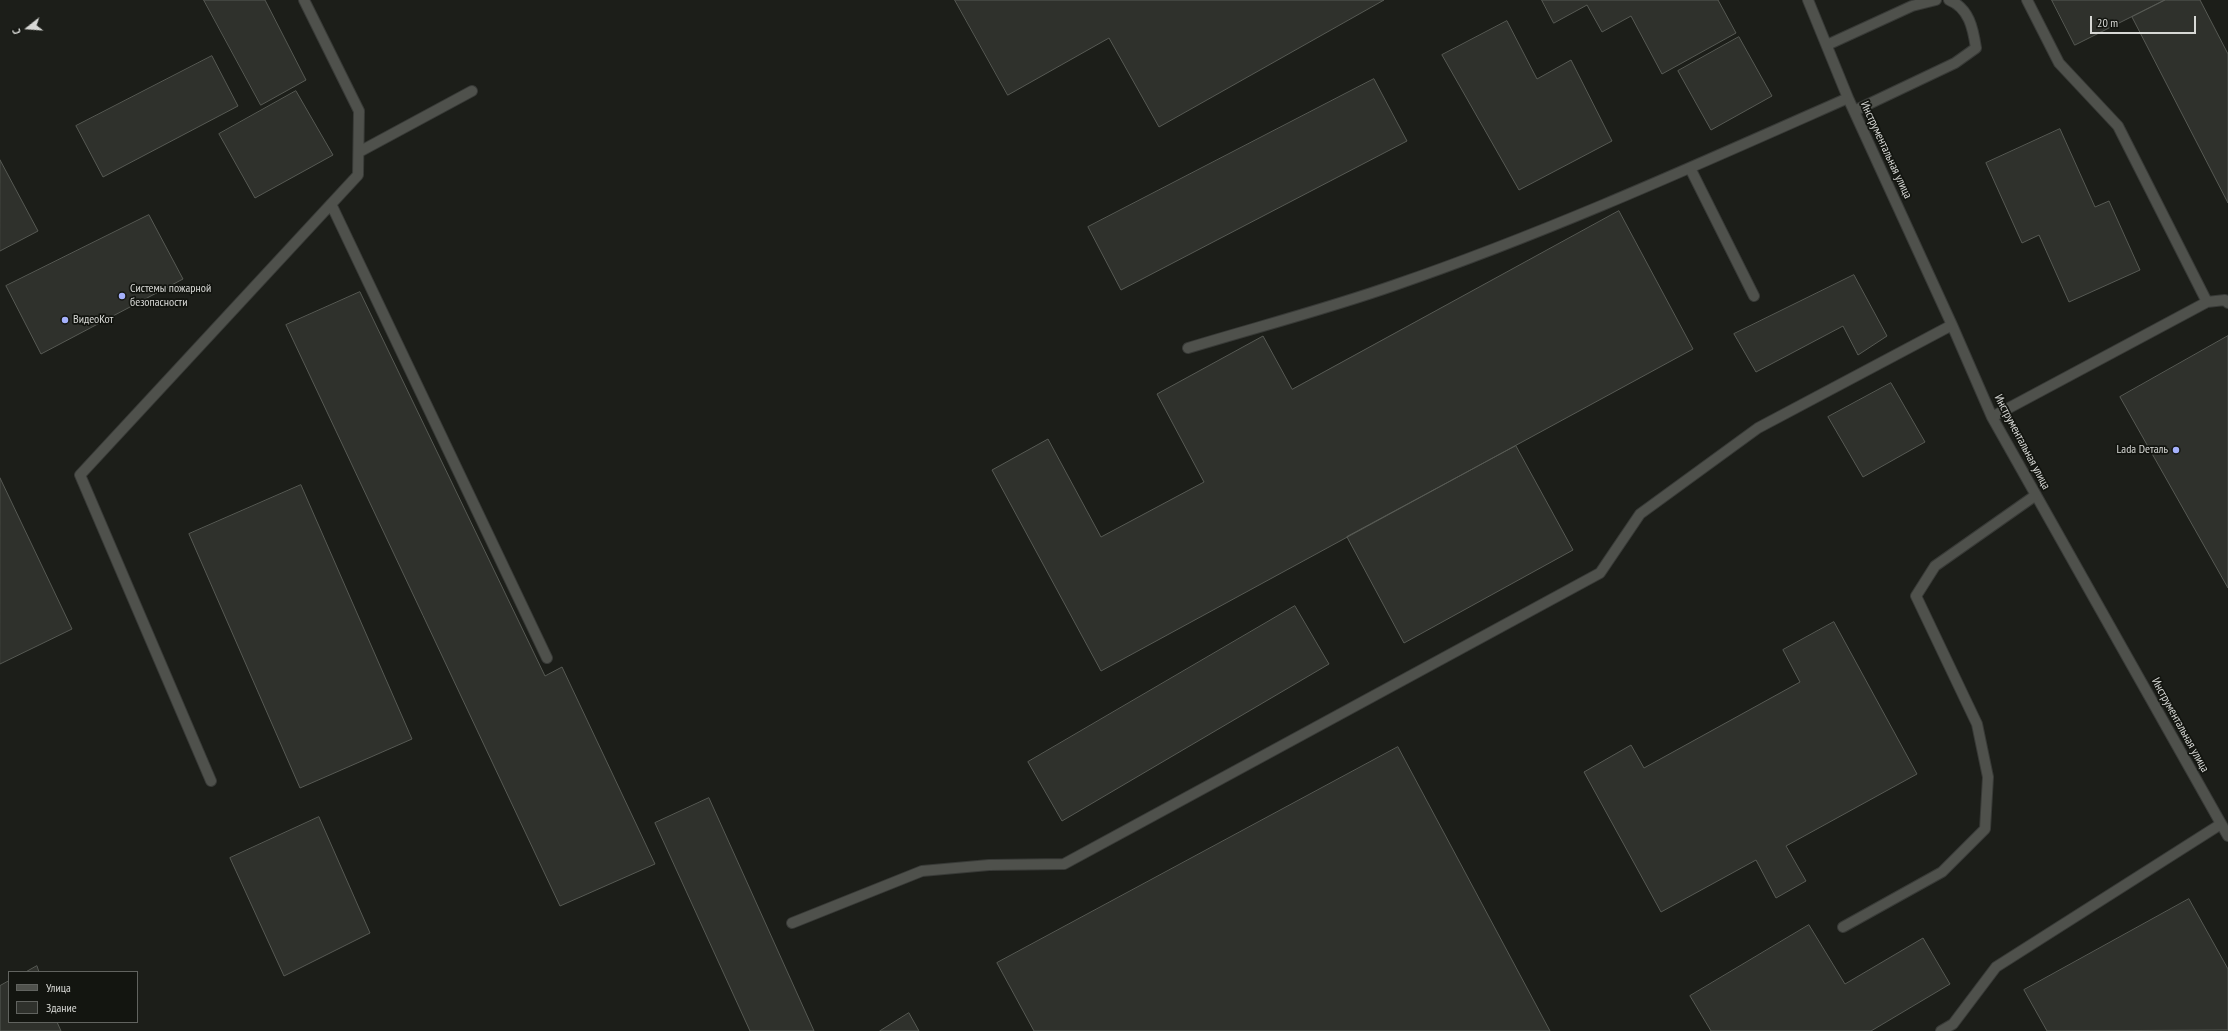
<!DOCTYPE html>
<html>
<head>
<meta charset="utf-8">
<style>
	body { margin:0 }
	#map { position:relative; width:2228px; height:1031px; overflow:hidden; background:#1c1e19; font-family:"PT Sans Narrow",sans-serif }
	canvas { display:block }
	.legend { position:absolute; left:8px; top:971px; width:130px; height:52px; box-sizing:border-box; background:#131510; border:1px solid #61635f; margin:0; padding:5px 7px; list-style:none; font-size:12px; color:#d7d8d5 }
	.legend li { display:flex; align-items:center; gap:8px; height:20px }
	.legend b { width:20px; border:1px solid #61635f }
	.north { position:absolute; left:8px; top:8px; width:40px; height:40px; -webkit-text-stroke:3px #131510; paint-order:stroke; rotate:253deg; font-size:11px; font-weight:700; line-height:16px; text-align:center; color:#d7d8d5 }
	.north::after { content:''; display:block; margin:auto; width:14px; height:18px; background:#d7d8d5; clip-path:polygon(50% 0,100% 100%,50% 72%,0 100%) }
	.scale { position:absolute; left:2090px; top:16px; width:106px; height:18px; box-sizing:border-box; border:2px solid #d7d8d5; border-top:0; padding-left:5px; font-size:12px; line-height:14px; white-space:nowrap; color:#d7d8d5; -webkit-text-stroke:3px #131510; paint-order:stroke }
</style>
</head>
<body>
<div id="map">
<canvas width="2228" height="1031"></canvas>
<ul class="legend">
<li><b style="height:5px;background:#4f514c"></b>Улица</li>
<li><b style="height:11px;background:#2f312c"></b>Здание</li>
</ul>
<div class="north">С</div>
<div class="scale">20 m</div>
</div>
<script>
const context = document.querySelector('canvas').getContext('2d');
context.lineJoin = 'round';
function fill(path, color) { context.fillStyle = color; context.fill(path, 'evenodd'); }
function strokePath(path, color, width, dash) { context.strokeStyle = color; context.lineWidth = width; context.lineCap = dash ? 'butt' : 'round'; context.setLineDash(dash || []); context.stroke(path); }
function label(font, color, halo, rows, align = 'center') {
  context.font = font + ' "PT Sans Narrow",sans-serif'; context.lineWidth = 3.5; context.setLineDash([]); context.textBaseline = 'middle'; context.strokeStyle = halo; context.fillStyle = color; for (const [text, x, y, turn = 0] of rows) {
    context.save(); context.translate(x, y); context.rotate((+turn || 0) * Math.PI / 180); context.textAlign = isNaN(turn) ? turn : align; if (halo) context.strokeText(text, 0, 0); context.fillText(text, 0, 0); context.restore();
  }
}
const building = new Path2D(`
	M204 0H265L306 80 261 105Z
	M955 0H1384L1159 127 1109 38 1008 95Z
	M1542 0H1718L1736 33 1662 74 1631 16 1602 32 1587 5 1554 23Z
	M2052 0H2165L2075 45Z
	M2165 0H2200L2228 54V203L2132 17Z
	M1507 21 1537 79 1571 60 1612 141 1519 190 1442 55Z
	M1739 37 1772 96 1711 130 1678 71Z
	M212 56 238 106 103 177 76 126Z
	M1374 79 1407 141 1121 290 1088 227Z
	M296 91 333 155 255 198 219 134Z
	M2060 129 2095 207 2109 201 2140 270 2069 302 2039 235 2022 243 1986 163Z
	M0 160 38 231 0 251Z
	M1619 211 1693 349 1101 671 992 470 1048 439 1101 537 1204 482 1157 394 1263 336 1292 389Z
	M149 215 183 279 41 354 6 286Z
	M1854 275 1887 336 1858 355 1843 326 1756 372 1734 334Z
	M360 292 545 676 562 667 655 864 560 906 286 325Z
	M2228 336V588L2120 397Z
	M1891 383 1925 442 1863 477 1828 417Z
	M1516 446 1573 550 1404 643 1347 537Z
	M0 478 72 629 0 664Z
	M301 485 412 739 300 788 189 534Z
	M1295 606 1329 664 1062 821 1028 762Z
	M1834 622 1917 774 1786 846 1806 881 1776 898 1756 860 1661 912 1584 772 1631 745 1644 768 1800 682 1783 650Z
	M1398 747 1550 1031H1034L997 963Z
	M709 798 814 1031H750L655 823Z
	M319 817 370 933 284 976 230 858Z
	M2189 899 2228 969V1030L2047 1031 2024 990Z
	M1809 925 1845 984 1923 938 1950 984 1871 1031H1711L1690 996Z
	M37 966 39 972H26Z
	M9 981V1022H57L61 1031H0V986Z
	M909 1013 919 1031H880Z`);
fill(building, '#2f312c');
strokePath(building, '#575a54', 1);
const minor = new Path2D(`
	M1808 0 1848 98 1952 325 1992 417 2228 836
	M2027 0 2059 63 2118 126 2207 302
	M1827 45 1912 6 1936 0
	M1854 111 1955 63 1976 48C1973 28 1969 8 1949 0
	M359 152 472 91
	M1690 168 1754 296
	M331 204 547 658
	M1188 348C1257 327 1327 309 1395 285 1549 232 1699 164 1848 98
	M1992 417 2207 302 2225 300 2228 303
	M211 781 80 475 358 175 359 111 304 0
	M792 923 922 871 989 865 1064 864 1600 573 1640 514 1758 428 1952 325
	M1843 927 1942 872 1985 829 1988 777 1977 724 1916 596 1935 566 2036 495
	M1941 1031 1953 1024 1996 967 2221 824`);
strokePath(minor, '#383a37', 12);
strokePath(minor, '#4f514c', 10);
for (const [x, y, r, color] of [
	[122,296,4,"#a5b1fc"],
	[65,320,4,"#a5b1fc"],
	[2176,450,4,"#a5b1fc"]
]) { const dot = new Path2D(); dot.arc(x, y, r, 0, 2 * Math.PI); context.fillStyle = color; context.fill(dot); strokePath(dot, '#131510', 1.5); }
label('12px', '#d7d8d5', '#131510', [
	["Инструментальная улица",1886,150,65],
	["Инструментальная улица",2022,442,62],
	["Инструментальная улица",2180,725,61]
]);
label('12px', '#d7d8d5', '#131510', [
	["Системы пожарной",130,289],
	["безопасности",130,303],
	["ВидеоКот",73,320],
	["Lada Dеталь",2168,450,"right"]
], 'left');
</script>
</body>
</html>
